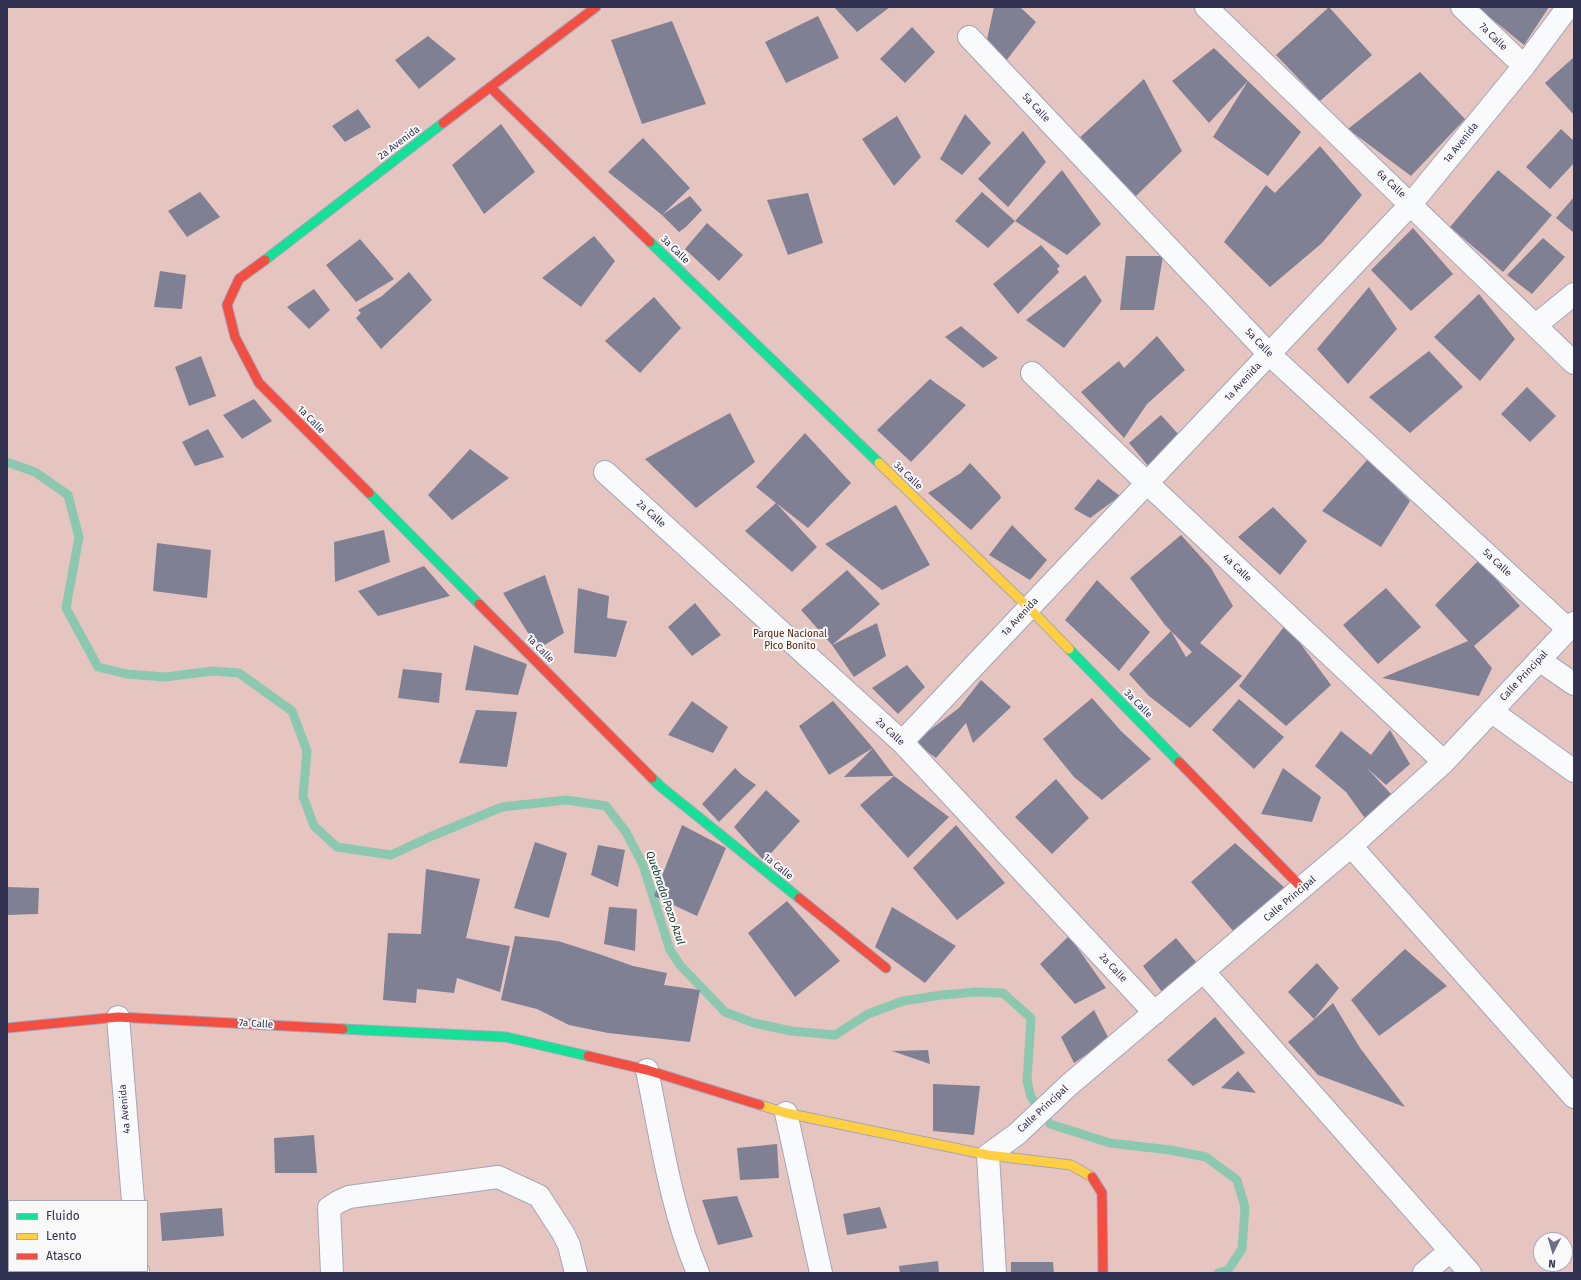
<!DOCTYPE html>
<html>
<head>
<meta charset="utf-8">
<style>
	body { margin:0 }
	#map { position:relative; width:1581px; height:1280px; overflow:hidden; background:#dadbec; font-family:"Fira Sans",sans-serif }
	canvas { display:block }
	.frame { position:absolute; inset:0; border:8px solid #313251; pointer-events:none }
	.legend { position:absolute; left:8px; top:1200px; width:140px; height:72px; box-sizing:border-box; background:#f9f9f9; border:1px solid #a9a9b6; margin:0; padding:5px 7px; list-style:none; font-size:12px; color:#313251 }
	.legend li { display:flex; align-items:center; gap:8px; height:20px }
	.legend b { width:20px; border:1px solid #a9a9b6 }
	.north { position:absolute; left:1533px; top:1232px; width:40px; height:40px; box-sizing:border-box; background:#f9f9f9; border:1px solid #a9a9b6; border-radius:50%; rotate:185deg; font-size:11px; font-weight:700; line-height:16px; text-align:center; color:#313251 }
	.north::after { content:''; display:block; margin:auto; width:14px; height:18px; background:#6c6d87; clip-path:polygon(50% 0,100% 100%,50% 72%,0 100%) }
</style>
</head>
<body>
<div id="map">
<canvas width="1581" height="1280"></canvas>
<div class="frame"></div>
<ul class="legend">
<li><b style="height:5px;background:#16e098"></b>Fluido</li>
<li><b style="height:5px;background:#ffcf43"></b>Lento</li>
<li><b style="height:5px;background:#f24e42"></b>Atasco</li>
</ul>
<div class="north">N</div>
</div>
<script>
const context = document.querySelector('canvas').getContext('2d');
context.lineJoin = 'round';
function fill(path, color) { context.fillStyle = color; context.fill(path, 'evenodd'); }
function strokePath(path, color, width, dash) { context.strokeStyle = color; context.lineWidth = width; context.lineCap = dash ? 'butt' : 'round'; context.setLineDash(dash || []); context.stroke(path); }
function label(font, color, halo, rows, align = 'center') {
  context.font = font + ' "Fira Sans",sans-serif'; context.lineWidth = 4; context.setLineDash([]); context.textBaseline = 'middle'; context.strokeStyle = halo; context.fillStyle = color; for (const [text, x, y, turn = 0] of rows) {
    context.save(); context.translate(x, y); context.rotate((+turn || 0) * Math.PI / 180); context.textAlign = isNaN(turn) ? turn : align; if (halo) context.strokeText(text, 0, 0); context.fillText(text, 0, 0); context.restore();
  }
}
fill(new Path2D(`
	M7 7H1574V1273H7ZM9 1201H147V1271H9ZM1541 1240H1565V1264H1541Z`), '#e6c5c1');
strokePath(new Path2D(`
	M7 462 35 472 68 495 79 537 66 608 98 667 127 674 165 677 213 671 239 673 292 711 307 751 303 796 314 826 337 847 391 855 432 836 502 807 566 800 606 806 626 832 643 865 670 950 680 965 725 1012 754 1023 791 1031 835 1035 868 1014 903 1001 942 995 976 992 1003 993 1031 1018 1027 1081 1031 1097 1050 1124 1110 1143 1170 1150 1206 1157 1237 1180 1245 1207 1242 1249 1228 1270 1218 1273`), '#8cc8b0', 9);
fill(new Path2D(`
	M834 7H890L857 32Z
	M994 7H1020L1036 22 1006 61 986 44Z
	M1329 7 1372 55 1320 101 1276 55Z
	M1477 7H1549L1524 45Z
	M818 16 839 58 786 83 765 42Z
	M672 21 706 104 642 124 611 40Z
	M912 27 935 52 905 83 880 59Z
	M428 36 456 59 419 89 395 60Z
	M1214 48 1248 81 1209 123 1172 81Z
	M1574 57V115L1545 83Z
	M1420 72 1465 119 1411 176 1348 129Z
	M1144 79 1182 151 1133 199 1077 140Z
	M1248 81 1301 132 1268 176 1213 137Z
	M358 109 371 127 345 142 332 126Z
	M965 114 991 143 962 175 940 159Z
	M897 116 921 157 894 186 862 139Z
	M501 124 535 172 484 214 452 165Z
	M1561 129 1574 141V163L1550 189 1526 167Z
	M1023 131 1046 162 1008 207 978 179Z
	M643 138 690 188 662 215 690 196 702 210 686 227 679 232 662 215 608 172Z
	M1320 146 1362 195 1322 243 1270 287 1224 242 1266 185 1275 193Z
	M1062 170 1101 224 1067 255 1015 221Z
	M1498 170 1552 215 1503 272 1450 227Z
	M200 192 220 217 187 237 168 211Z
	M982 192 1015 221 988 248 955 221Z
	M808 193 823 243 788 255 767 200Z
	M1574 197V233L1556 218Z
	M707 223 743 255 719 281 685 249Z
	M1413 228 1453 274 1411 311 1371 270Z
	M594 236 615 261 581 307 542 278Z
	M1543 238 1565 257 1532 294 1507 275Z
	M360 239 394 279 356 302 326 265Z
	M1041 245 1060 266 1057 269 1059 272 1018 314 993 284Z
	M1126 256H1163L1154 310H1120Z
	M160 271 186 275 182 309 154 307Z
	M409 272 432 300 381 349 356 318 361 313 358 310 382 296Z
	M1085 275 1102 301 1064 348 1026 320Z
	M1369 287 1397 329 1348 384 1317 349Z
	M314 289 330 310 309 329 287 307Z
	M1479 294 1515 339 1480 381 1434 337Z
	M654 297 681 328 640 373 605 341Z
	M961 326 998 358 983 368 945 337Z
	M1157 336 1185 370 1147 404 1124 438 1081 392 1119 361 1124 368Z
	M1429 351 1463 387 1410 433 1369 397Z
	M201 356 216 396 189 406 175 367Z
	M930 379 966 405 911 462 877 430Z
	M1527 387 1556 416 1530 442 1501 414Z
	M254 399 272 421 242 439 223 415Z
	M730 413 755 462 696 508 645 459Z
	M1161 415 1180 436 1150 468 1129 443Z
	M208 429 224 457 195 466 182 442Z
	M805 433 851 483 808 528 776 503 817 547 792 572 745 531 776 503 756 487Z
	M470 449 509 478 452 520 428 495Z
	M1368 459 1410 501 1381 547 1322 511Z
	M970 463 1000 495 1001 498 971 530 928 493 961 473Z
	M1098 479 1120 496 1090 518 1074 509Z
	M896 505 930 565 882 590 825 544Z
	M1273 507 1307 541 1280 575 1238 537Z
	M1012 525 1047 560 1030 580 989 555Z
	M384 530 390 562 335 582 334 542Z
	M1181 535 1211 568 1233 606 1200 643 1242 676 1190 728 1149 696 1129 674 1171 631 1186 657 1192 652 1165 625 1130 578Z
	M157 543 211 550 207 598 153 591Z
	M1479 560 1520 606 1474 646 1492 668 1479 696 1382 678 1468 641 1435 605Z
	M424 566 450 596 378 616 358 591Z
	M847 570 880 604 832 645 801 610Z
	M545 575 564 633 538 649 503 593Z
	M1097 580 1150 632 1119 671 1065 620Z
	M578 588 609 596 607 618 627 621 616 657 574 653Z
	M1386 588 1421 627 1378 664 1343 625Z
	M695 603 721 635 692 656 668 627Z
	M877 623 886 656 854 677 832 645Z
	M1286 624 1331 685 1286 726 1239 686Z
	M474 645 527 664 518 695 465 690Z
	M907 665 925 687 898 714 872 688Z
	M403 669 442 673 439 703 398 698Z
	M981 680 1011 707 973 743 966 723 936 758 914 742 959 708Z
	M1092 698 1121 731 1151 759 1102 800 1074 777 1043 739Z
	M1239 699 1284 737 1254 769 1212 730Z
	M692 701 728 727 713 753 668 735Z
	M833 701 873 748 829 775 799 726Z
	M476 710 517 712 507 767 459 763Z
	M1390 730 1410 764 1386 785 1367 768 1392 795 1367 821 1346 792 1315 766 1341 731 1371 755Z
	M873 748 894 776 844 777Z
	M735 768 742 775 756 785 719 822 702 804Z
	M1283 768 1321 797 1312 822 1261 814Z
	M894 776 949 817 908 858 860 805Z
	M1056 779 1089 818 1052 854 1015 817Z
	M766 790 800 821 764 861 734 827Z
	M682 825 726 848 697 916 654 896Z
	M956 825 1005 883 957 920 913 868Z
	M535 842 567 853 549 918 514 908Z
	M1235 843 1286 889 1234 932 1191 882Z
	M598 845 625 850 618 887 591 875Z
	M426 869 480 879 466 938 510 946 500 992 457 978 454 993 417 989 416 1003 383 1000 388 933 421 934Z
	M7 887 39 888 38 914 7 915Z
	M787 901 840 961 795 997 748 933Z
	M609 907 637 909 635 951 604 944Z
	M892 907 956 946 925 983 875 947Z
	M515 936 558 941 599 954 633 966 667 973 664 985 700 990 690 1042 608 1033 569 1025 537 1009 501 1000Z
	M1069 936 1106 988 1075 1004 1040 964Z
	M1176 938 1197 963 1162 992 1143 966Z
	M1405 949 1447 986 1379 1036 1351 1000Z
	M1317 963 1339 988 1314 1019 1288 992Z
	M1333 1003 1360 1048 1405 1107 1318 1075 1288 1042Z
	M1094 1010 1109 1039 1074 1063 1061 1037Z
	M1215 1017 1245 1053 1193 1086 1167 1060Z
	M928 1050 930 1064 892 1051H893Z
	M1238 1071 1256 1093 1221 1088Z
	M933 1084 980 1086 974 1135 933 1131Z
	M314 1135 317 1173H275L274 1138Z
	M777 1144 779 1178 740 1180 737 1148Z
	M737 1196 753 1237 718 1245 702 1200Z
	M880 1207 887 1228 847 1235 843 1214Z
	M222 1208 224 1236 162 1241 160 1213Z
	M938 1261 939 1273H900L899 1266Z
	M1011 1262H1053L1054 1273H1011Z`), '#808094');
const street = new Path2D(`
	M1206 7 1574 363
	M1462 7 1524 66
	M969 37 1269 354 1568 629
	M1536 325 1574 294
	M1032 373 1147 483 1444 762
	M605 472 902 742 1155 1013
	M1539 660 1574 684
	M1491 711 1574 771
	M902 742 1411 204 1524 66 1568 7
	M1351 846 1574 1097
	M1204 972 1470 1273
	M118 1017 133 1201
	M647 1070C661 1138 671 1209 698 1273
	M786 1113 821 1273
	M138 1271V1273
	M332 1273 329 1208 338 1202 349 1197 498 1177 539 1196 563 1233 569 1245 576 1273
	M995 1273 988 1155 1017 1134 1069 1085 1351 846 1444 762 1574 623
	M1424 1273 1450 1251`);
const fast = new Path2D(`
	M650 242 879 463
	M265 260 443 123
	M369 493 479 604
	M1069 649 1179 762
	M652 778 660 786 799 898
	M343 1029 506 1037 588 1056`);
const slow = new Path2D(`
	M879 463 1029 608 1069 649
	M760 1105 786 1113 988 1155 1071 1165 1092 1177`);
const jam = new Path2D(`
	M490 87 650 242
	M443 123 596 7
	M265 260 239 279 227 305 235 337 259 383 369 493
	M479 604 652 778
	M1179 762 1302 888
	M799 898 886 968
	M7 1028 118 1017 343 1029
	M588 1056 647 1070 760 1105
	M1092 1177 1102 1193 1103 1273`);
strokePath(street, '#a4a5ba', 24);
strokePath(fast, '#a4a5ba', 11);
strokePath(slow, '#a4a5ba', 11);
strokePath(jam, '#a4a5ba', 11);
strokePath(street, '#f9fafc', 22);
strokePath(fast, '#16e098', 9);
strokePath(slow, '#ffcf43', 9);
strokePath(jam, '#f24e42', 9);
label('10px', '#313251', '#f9f9f9', [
	["7a Calle",1493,37,44],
	["5a Calle",1036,108,47],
	["2a Avenida",399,143,-37],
	["1a Avenida",1461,143,-51],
	["6a Calle",1391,184,44],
	["3a Calle",675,250,44],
	["5a Calle",1259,343,46],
	["1a Avenida",1243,382,-47],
	["1a Calle",311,420,45],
	["3a Calle",908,476,44],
	["2a Calle",651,514,42],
	["5a Calle",1497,563,43],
	["4a Calle",1237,568,43],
	["1a Avenida",1020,617,-47],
	["1a Calle",540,649,45],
	["Calle Principal",1524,676,-47],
	["3a Calle",1138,704,46],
	["2a Calle",890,732,43],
	["1a Calle",778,867,39],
	["Calle Principal",1290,899,-40],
	["2a Calle",1113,968,47],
	["7a Calle",256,1024,3],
	["4a Avenida",125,1109,-95],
	["Calle Principal",1043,1109,-43]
]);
label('10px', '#4f1e09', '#f9f9f9', [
	["Parque Nacional",790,634],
	["Pico Bonito",790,646]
]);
label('italic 11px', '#113726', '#f9f9f9', [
	["Quebrada Pozo Azul",665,898,71]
]);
</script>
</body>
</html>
